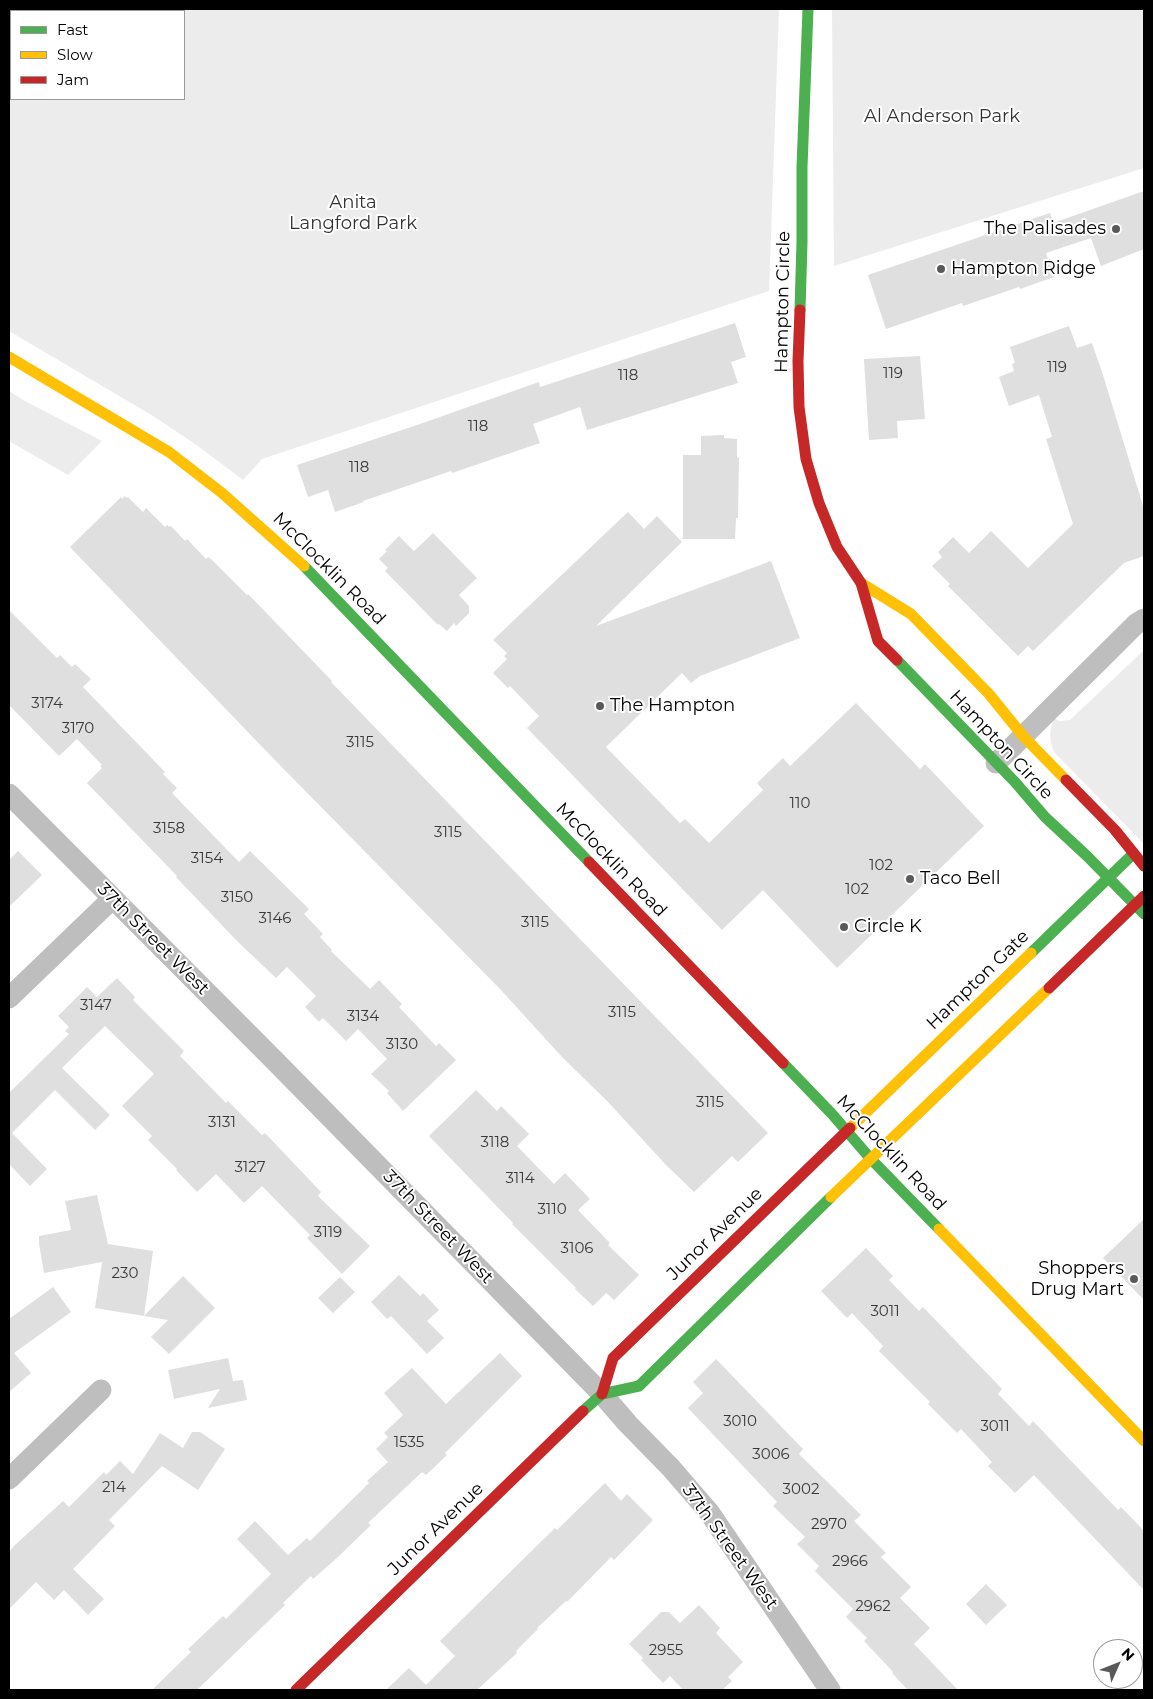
<!DOCTYPE html>
<html>
<head>
<meta charset="utf-8">
<style>
	body { margin:0 }
	#map { position:relative; width:1153px; height:1699px; overflow:hidden; background:#fff; font-family:Montserrat,sans-serif }
	canvas { display:block }
	.frame { position:absolute; inset:0; border:10px solid #000; pointer-events:none }
	.legend { position:absolute; left:10px; top:10px; width:175px; height:90px; box-sizing:border-box; background:#fff; border:1px solid #999; margin:0; padding:6px 9px; list-style:none; font-size:15px; color:#000 }
	.legend li { display:flex; align-items:center; gap:10px; height:25px }
	.legend b { width:25px; border:1px solid #999 }
	.north { position:absolute; left:1093px; top:1639px; width:50px; height:50px; box-sizing:border-box; background:#fff; border:1px solid #999; border-radius:50%; rotate:46deg; font-size:14px; font-weight:700; line-height:20px; text-align:center; color:#000 }
	.north::after { content:''; display:block; margin:auto; width:18px; height:22px; background:#595959; clip-path:polygon(50% 0,100% 100%,50% 72%,0 100%) }
</style>
</head>
<body>
<div id="map">
<canvas width="1153" height="1699"></canvas>
<div class="frame"></div>
<ul class="legend">
<li><b style="height:6px;background:#4caf50"></b>Fast</li>
<li><b style="height:6px;background:#ffc107"></b>Slow</li>
<li><b style="height:6px;background:#c62828"></b>Jam</li>
</ul>
<div class="north">N</div>
</div>
<script>
const context = document.querySelector('canvas').getContext('2d');
context.lineJoin = 'round';
function fill(path, color) { context.fillStyle = color; context.fill(path, 'evenodd'); }
function strokePath(path, color, width, dash) { context.strokeStyle = color; context.lineWidth = width; context.lineCap = dash ? 'butt' : 'round'; context.setLineDash(dash || []); context.stroke(path); }
function label(font, color, halo, rows, align = 'center') {
  context.font = font + ' Montserrat,sans-serif'; context.lineWidth = 4; context.setLineDash([]); context.textBaseline = 'middle'; context.strokeStyle = halo; context.fillStyle = color; for (const [text, x, y, turn = 0] of rows) {
    context.save(); context.translate(x, y); context.rotate((+turn || 0) * Math.PI / 180); context.textAlign = isNaN(turn) ? turn : align; if (halo) context.strokeText(text, 0, 0); context.fillText(text, 0, 0); context.restore();
  }
}
fill(new Path2D(`
	M9 9H779L769 291 262 459 243 480 198 446 153 416 9 331ZM11 11H184V99H11Z
	M832 9H1144V168L834 266Z
	M9 391 25 401 102 441 68 475 9 441Z
	M1144 650V844L1054 752C1049 740 1049 730 1054 718L1059 721 1070 720Z`), '#ececec');
fill(new Path2D(`
	M1144 191V249L1101 266 1091 238 1046 253 1054 277 1020 289 1019 287 963 306 962 303 886 329 868 275 1050 213 1053 223Z
	M735 323 746 357 731 362 738 383 587 430 580 407 533 424 540 443 452 473 451 471 363 501 364 502 335 512 328 490 308 497 297 465 420 424 539 382 540 387Z
	M1069 326 1077 348 1092 343 1103 375 1144 509V556L1124 563 1033 651 1028 646 1018 656 948 586 950 584 932 566 942 557 938 552 953 537 969 553 991 531 1028 568 1073 524 1046 439 1052 437 1039 395 1009 406 999 377 1014 371 1012 364 1015 363 1010 347Z
	M920 356 925 419 897 421 898 438 869 440 864 359Z
	M724 435V438L737 439V458L739 457 738 518H736L735 539H683V455H701V436Z
	M125 496 127 498 128 497 143 512 146 508 165 527 167 525 170 527 171 526 185 541 187 539 206 559 208 557 211 559 247 595 248 594 332 681 331 682 768 1133 738 1162 732 1156 694 1192 666 1165 608 1102 562 1057 500 989 269 754 70 547 121 497 122 499Z
	M628 512 644 529 657 516 682 542 596 626 771 561 800 638 700 676 691 683 682 673 606 747 680 823 685 819 709 843 763 790 757 783 783 758 790 766 856 703 920 769 925 764 984 826 837 968 763 890 722 930 527 728 539 716 510 686 508 688 493 673 507 659 504 656 507 653 493 640Z
	M433 533 477 578 459 595 469 606V613L456 626 454 623 447 631 439 624 438 625 385 571 388 568 379 559 387 551 385 550 399 536 414 551Z
	M9 610 57 658 60 655 72 667 75 664 91 679 83 687 165 772 163 774 177 788 172 793 239 862 250 851 309 909 304 914 323 934 320 937 332 950 331 951 370 989 379 980 402 1004 399 1007 436 1046 439 1043 456 1060 403 1111 387 1093 389 1091 371 1074 387 1059 358 1029 346 1041 323 1018 319 1022 305 1007 316 996 287 967 276 978 237 941 176 877 177 876 87 783 102 768 100 766 102 765 77 739 59 756 9 705Z
	M18 851 42 875 9 907V860Z
	M117 978 135 997 133 1000 184 1051 180 1056 226 1103 228 1101 262 1135 265 1133 321 1192 318 1196 370 1246 342 1274 307 1238 310 1235 262 1186 244 1203 216 1174 197 1192 176 1170 177 1169 148 1140 152 1136 122 1106 154 1074 105 1026 62 1068 110 1115 95 1130 55 1090 12 1133 47 1169 30 1186 9 1164V1093L69 1034 65 1031 69 1027 58 1016 87 987 97 997Z
	M476 1090 497 1111 501 1106 529 1134 517 1146 554 1184 565 1173 590 1199 578 1210 610 1243 608 1245 639 1275 614 1300 606 1293 593 1306 575 1289 576 1288 512 1224 513 1223 429 1136Z
	M97 1195 108 1244 153 1251 144 1316 95 1308 102 1262 44 1273 39 1244V1236L71 1230 65 1201Z
	M1144 1219V1300L1103 1258Z
	M866 1248 893 1276 889 1280 919 1311 923 1307 1002 1389 998 1394 1029 1426 1033 1421 1118 1510 1121 1507 1144 1531V1590L1034 1475 1015 1493 988 1466 992 1462 961 1429 957 1433 928 1404 930 1402 879 1351 883 1346 852 1313 847 1318 821 1291Z
	M399 1275 420 1296 423 1293 439 1310 427 1321 444 1338 427 1354 391 1316 387 1319 371 1302Z
	M183 1276 215 1308 169 1354 151 1337 168 1320 144 1316Z
	M340 1277 355 1292 333 1313 318 1298Z
	M53 1287 71 1312 14 1353 31 1373 9 1392V1319Z
	M500 1353 522 1376 445 1453 447 1455 426 1475 422 1472 368 1523 371 1525 338 1557 313 1579 311 1576 283 1603 285 1605 197 1690H152L191 1652 188 1649 223 1616 226 1619 271 1574 237 1539 255 1521 288 1555 307 1538 310 1541 369 1483 367 1481 388 1462 376 1449 388 1437 384 1433 403 1415 384 1393 412 1368 446 1404Z
	M228 1358 233 1381 243 1380 247 1400 208 1408 220 1389 174 1399 168 1370Z
	M716 1359 803 1449 799 1454 861 1515 854 1521 886 1553 881 1557 911 1587 900 1598 930 1628 914 1644 958 1690H908L892 1673 893 1672 864 1641 867 1638 846 1617 853 1609 815 1571 819 1566 797 1544 805 1537 773 1506 777 1502 688 1408 703 1393 693 1382Z
	M192 1432H200L225 1449 198 1490 162 1466 109 1520 115 1526 73 1569 104 1599 88 1615 64 1590 54 1600 36 1582 9 1609V1552L14 1546 63 1501 69 1507 104 1472 106 1475 120 1461 133 1474 160 1433 183 1448Z
	M605 1483 621 1501 627 1494 653 1520 614 1560 611 1557 567 1602 566 1601 537 1628 538 1629 516 1651 517 1653 477 1690H386L409 1668 426 1685 455 1656 440 1641 555 1528 557 1530Z
	M986 1584 1007 1605 986 1625 966 1604Z
	M699 1605 720 1628 716 1633 743 1662 728 1677 732 1681 722 1690H683L670 1676 663 1683 641 1660 643 1658 629 1644 661 1612H669L680 1623Z`), '#dfdfdf');
strokePath(new Path2D(`
	M996 763 1136 624 1144 619
	M9 794 278 1064 602 1394 628 1424 671 1468 709 1512 830 1690
	M9 998 113 898
	M9 1479 101 1390`), '#bebebe', 21);
strokePath(new Path2D(`
	M800 310 802 242V167L808 9
	M304 566 589 862
	M897 660 1015 782 1045 817 1087 856 1144 914
	M1031 953 1133 854
	M783 1063 832 1114 870 1158 939 1229
	M583 1411 602 1394 639 1386 831 1197`), '#4caf50', 11);
strokePath(new Path2D(`
	M9 357 169 452 222 493 304 566
	M861 583 911 614 989 694 1023 736 1066 780
	M850 1128 1031 953
	M831 1197 1049 988
	M939 1229 1144 1441`), '#ffc107', 11);
strokePath(new Path2D(`
	M800 310 798 361 799 407 806 459 819 503 837 547 861 583 878 641 897 660
	M1066 780 1115 830 1144 866
	M589 862 783 1063
	M1049 988 1144 896
	M602 1394 613 1358 850 1128
	M296 1690 583 1411`), '#c62828', 11);
for (const [x, y, r, color] of [
	[1116,229,5,"#595959"],
	[941,269,5,"#595959"],
	[600,706,5,"#595959"],
	[910,879,5,"#595959"],
	[844,927,5,"#595959"],
	[1134,1279,5,"#595959"]
]) { const dot = new Path2D(); dot.arc(x, y, r, 0, 2 * Math.PI); context.fillStyle = color; context.fill(dot); strokePath(dot, '#fff', 2); }
label('15px', '#383838', null, [
	["119",1057,368],
	["119",893,374],
	["118",628,376],
	["118",478,427],
	["118",359,468],
	["3174",47,704],
	["3170",78,729],
	["3115",360,743],
	["110",800,804],
	["3158",169,829],
	["3115",448,833],
	["3154",207,859],
	["102",881,866],
	["102",857,890],
	["3150",237,898],
	["3146",275,919],
	["3115",535,923],
	["3147",96,1006],
	["3115",622,1013],
	["3134",363,1017],
	["3130",402,1045],
	["3115",710,1103],
	["3131",222,1123],
	["3118",495,1143],
	["3127",250,1168],
	["3114",520,1179],
	["3110",552,1210],
	["3119",328,1233],
	["3106",577,1249],
	["230",125,1274],
	["3011",885,1312],
	["3010",740,1422],
	["3011",995,1427],
	["1535",409,1443],
	["3006",771,1455],
	["214",114,1488],
	["3002",801,1490],
	["2970",829,1525],
	["2966",850,1562],
	["2962",873,1607],
	["2955",666,1651]
]);
label('18px', '#333', '#fff', [
	["Al Anderson Park",942,117],
	["Anita",353,203],
	["Langford Park",353,224]
]);
label('18px', '#000', '#fff', [
	["The Palisades",1106,229,"right"],
	["Hampton Ridge",951,269],
	["The Hampton",610,706],
	["Taco Bell",920,879],
	["Circle K",854,927],
	["Shoppers",1124,1269,"right"],
	["Drug Mart",1124,1290,"right"]
], 'left');
label('18px', '#000', '#fff', [
	["Hampton Circle",783,302,-89],
	["McClocklin Road",329,569,45],
	["Hampton Circle",1001,745,47],
	["McClocklin Road",611,860,46],
	["37th Street West",153,939,45],
	["Hampton Gate",978,980,-44],
	["McClocklin Road",891,1153,47],
	["37th Street West",438,1227,46],
	["Junor Avenue",715,1234,-44],
	["Junor Avenue",436,1529,-44],
	["37th Street West",730,1547,54]
]);
</script>
</body>
</html>
